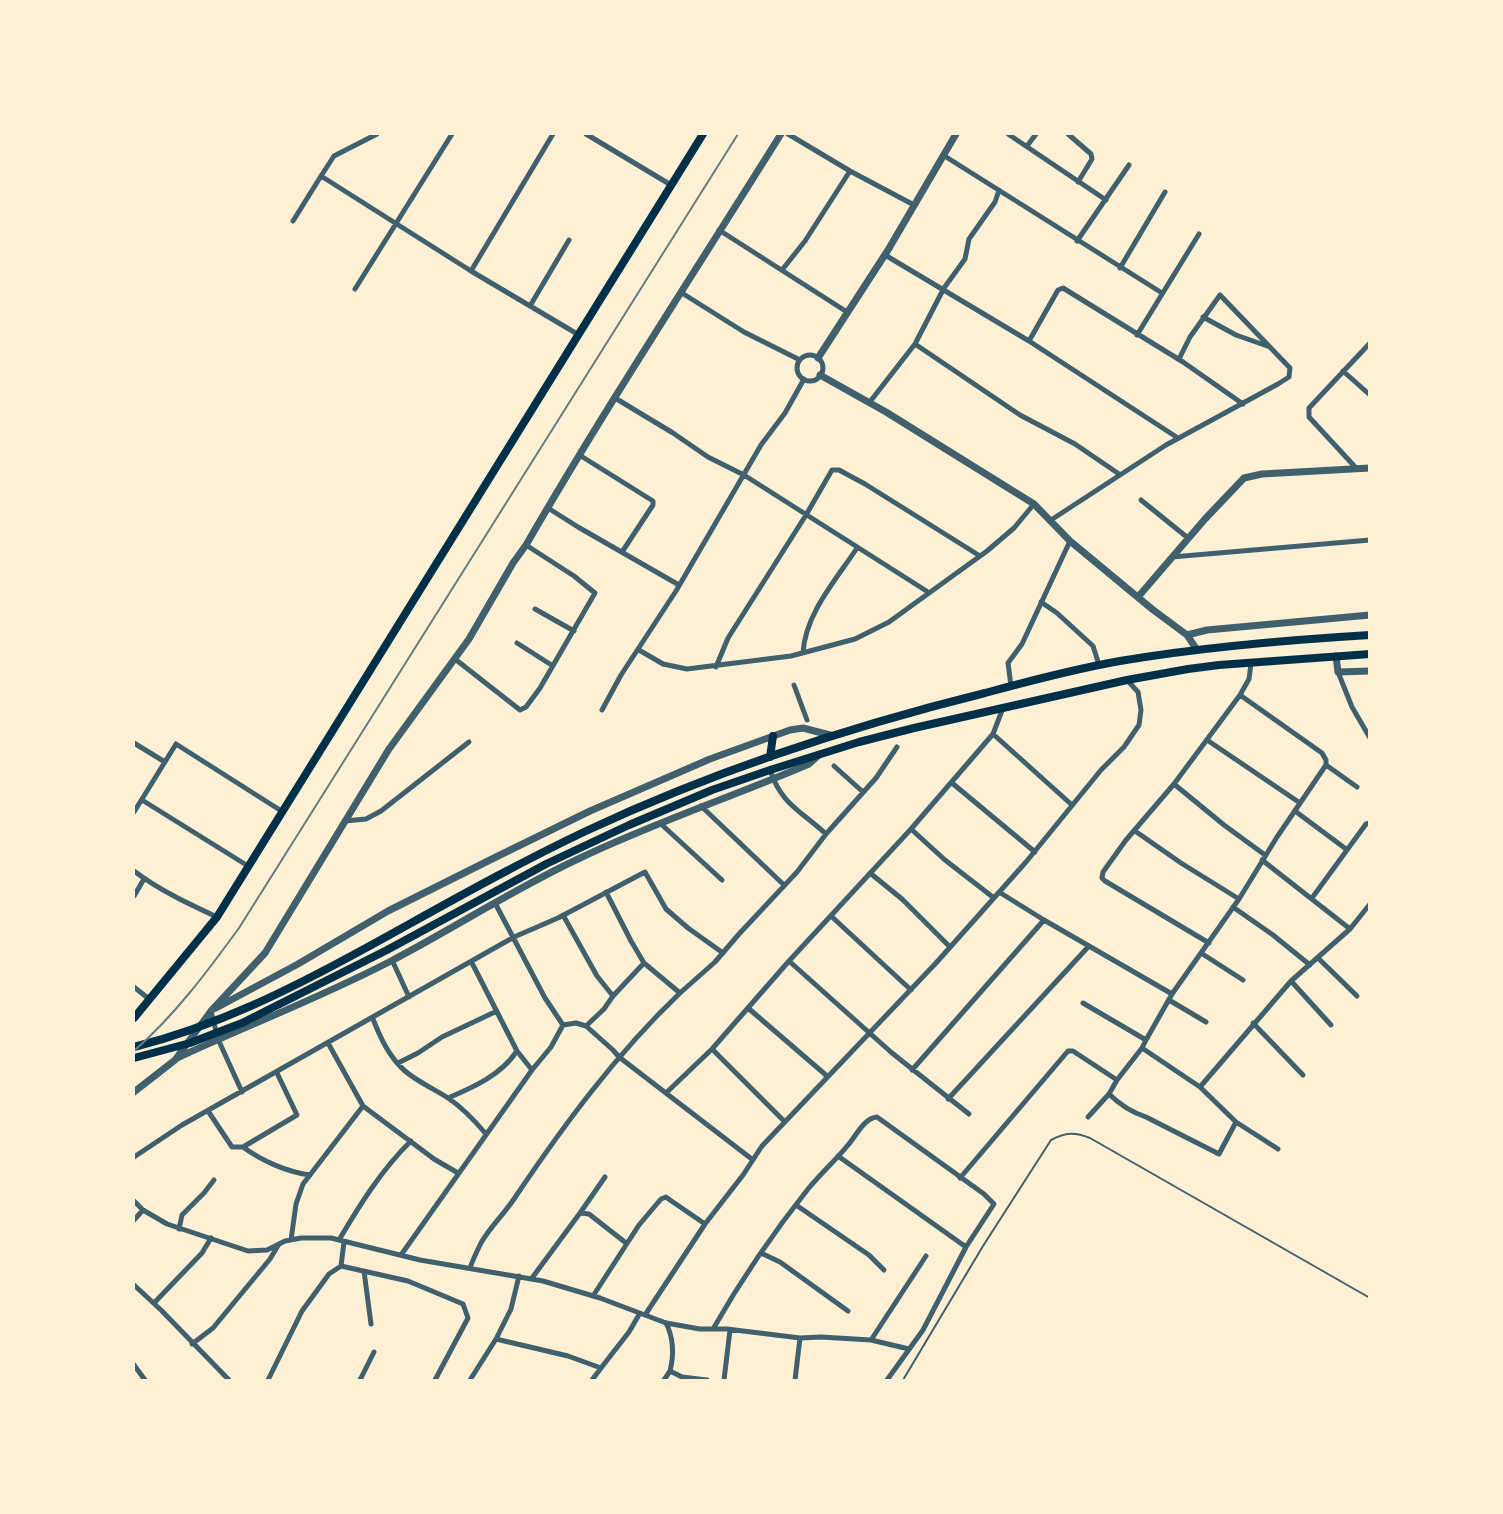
<!DOCTYPE html>
<html>
<head>
<meta charset="utf-8">
<style>
	body { margin:0 }
	#map { position:relative; width:1503px; height:1514px; overflow:hidden; background:#fdf0d5; font-family:"Source Sans 3",sans-serif }
	canvas { display:block }
	.frame { position:absolute; inset:0; border:135px solid #fdf0d5; pointer-events:none }
</style>
</head>
<body>
<div id="map">
<canvas width="1503" height="1514"></canvas>
<div class="frame"></div>
</div>
<script>
const context = document.querySelector('canvas').getContext('2d');
context.lineJoin = 'round';
function strokePath(path, color, width, dash) { context.strokeStyle = color; context.lineWidth = width; context.lineCap = dash ? 'butt' : 'round'; context.setLineDash(dash || []); context.stroke(path); }
strokePath(new Path2D(`
	M903 1380 983 1246 1051 1140C1066 1132 1075 1132 1090 1138L1370 1298`), '#3f606c', 2);
strokePath(new Path2D(`
	M586 134 671 185
	M788 134 850 171 914 205
	M1008 134 1106 200
	M1068 134 1091 154 1092 159 1078 182
	M1027 146 1036 134
	M943 155 1162 293
	M321 176 334 156 377 134
	M293 221 321 176 471 271 579 335
	M719 230 847 312
	M1077 241 1129 165
	M885 255 1029 341 1178 438
	M1120 268 1165 192
	M782 270 805 241 850 171
	M471 271 553 134
	M355 289 452 134
	M682 293 744 332 800 360
	M530 306 569 240
	M1203 317 1236 335 1270 347
	M1137 335 1199 234
	M1029 341 1058 290 1063 288 1183 362 1243 404
	M915 344 1020 415 1075 444 1119 474
	M797 368a13 13 0 1 1 26 0a13 13 0 1 1-26 0Z
	M1343 371 1370 395
	M615 398 673 433 708 457 744 475 928 592
	M869 403 915 344 944 288 965 259 969 239 995 202 999 190
	M581 456 653 501V505L622 552
	M1357 469 1309 417V408L1370 343
	M1141 500 1188 538
	M548 508 578 527 679 585
	M1051 520 1166 445 1278 384 1289 377 1290 368 1220 295 1190 337 1179 359
	M1172 557 1370 540
	M1041 602 1057 613 1093 646 1099 665
	M535 609 574 631
	M517 643 553 666
	M639 650 663 664 687 669 791 656 855 639 889 622 987 551 1014 528 1034 504
	M803 653C805 614 836 580 857 548
	M455 659 520 710 526 707 540 688 595 593 574 576 526 545
	M716 667 728 638 806 515 832 470H839L865 484 980 556
	M1338 672 1352 707 1370 738
	M794 685 807 720
	M1011 686 1008 663 1022 644 1070 541
	M602 710 621 675 676 591 761 445 785 413 804 379
	M993 734 1003 708
	M1207 740 1300 803
	M134 743 165 762
	M1326 765 1357 787
	M834 766 863 792
	M770 770C781 804 801 811 826 834
	M952 783 1035 852
	M1174 784 1224 825 1265 855
	M142 800 248 866
	M701 806 784 885
	M1295 811 1346 849
	M134 812 176 744 283 812
	M345 821 366 819 381 811 469 742
	M661 824 722 880
	M911 829 945 860 994 898
	M1135 831 1181 863 1239 899
	M134 871C159 890 189 904 217 917
	M870 873 902 899 950 947
	M606 892 631 941 644 963
	M999 892 1044 920 1172 994 1239 899 1277 837 1326 765V760L1322 753 1240 695 1249 679 1251 664
	M134 896 144 879
	M1312 898 1366 824 1370 823
	M495 903 545 998 563 1025
	M1233 907 1273 935 1310 965
	M563 915 597 976 613 996
	M831 916 911 990
	M1350 929 1370 904
	M1209 943 1105 881 1102 878 1103 872 1126 840 1174 784 1240 695
	M1201 953 1243 980
	M1318 958 1357 996
	M392 960 409 997
	M789 961 892 1053 969 1114
	M472 963 517 1051 532 1070
	M1291 981 1331 1025
	M134 987 149 999
	M1169 1000 1206 1022
	M1083 1003 1146 1040 1142 1048 1200 1087 1291 981 1350 929 1262 860
	M748 1008 827 1076
	M211 1011 218 1039 242 1092
	M373 1019C380 1037 389 1057 405 1071 418 1082 434 1089 448 1098 463 1108 475 1121 486 1134
	M1253 1023 1303 1075
	M586 1026 613 1050 619 1057 753 1160
	M1146 1040 1172 994
	M712 1049 784 1121
	M398 1063 418 1053 442 1037 497 1011
	M912 1070 1044 920
	M1200 1087 1236 1122 1278 1149
	M666 1093 712 1049 789 961 911 829 993 734 1072 805
	M1109 1094C1120 1105 1131 1112 1146 1117L1219 1154 1236 1122
	M448 1098C474 1087 501 1075 517 1051
	M948 1099 1089 946
	M363 1106 434 1159 458 1173
	M208 1111 232 1147H243L297 1115 277 1073
	M1088 1117 1109 1094 1117 1080
	M243 1147C262 1161 287 1172 310 1175
	M838 1156 966 1247
	M134 1157 182 1125 514 937 558 918 645 872 666 909 688 928 723 953
	M960 1178 1068 1051H1073L1117 1080 1142 1048
	M134 1201 143 1210 167 1224 248 1251 267 1250 285 1241 301 1238H331L420 1260 543 1281 600 1298 666 1323 700 1329H727L800 1338
	M796 1205 869 1255 884 1270
	M580 1213 605 1177
	M134 1220 143 1210
	M179 1229 182 1215 204 1193 214 1180
	M291 1240 296 1204 303 1184 363 1106 328 1043
	M339 1240C359 1206 382 1169 411 1141
	M761 1253 780 1262 848 1311
	M401 1255 532 1070 551 1047 563 1025 576 1023 586 1026 604 1009 613 996 644 963 680 993 715 962 739 934 797 872 826 834 876 778 897 747
	M341 1266 344 1242
	M470 1268C473 1259 477 1251 481 1243 490 1227 504 1214 514 1199 563 1126 616 1054 680 993
	M364 1271 371 1324
	M532 1278 580 1213 589 1214 626 1243
	M134 1285 161 1310 229 1380
	M593 1296 639 1225 661 1199 666 1197 670 1200 705 1224
	M154 1303 202 1253 211 1238
	M645 1315 705 1224 743 1175 762 1146 936 963 1026 862 1101 770 1124 747 1139 725 1141 710 1138 692 1127 680
	M666 1323C674 1339 674 1355 670 1371
	M713 1329C741 1280 773 1233 808 1189 821 1173 836 1160 848 1145 856 1136 864 1118 877 1117L984 1194 994 1204 966 1247 923 1330 887 1380
	M496 1339 568 1356 601 1368 629 1332 640 1313
	M871 1340 909 1349
	M192 1344 213 1328 270 1259 279 1244
	M134 1365 145 1380
	M268 1380 302 1311 329 1274 341 1266 408 1281 463 1304 468 1318 435 1380
	M360 1380 374 1352
	M470 1380 496 1339 511 1309 519 1276
	M592 1380 601 1368
	M664 1380 670 1371 682 1377 707 1380
	M724 1380 730 1330
	M795 1380 800 1338 821 1337 871 1340 926 1256`), '#3f606c', 5);
strokePath(new Path2D(`
	M818 358 888 250 956 134
	M820 375 886 412 1034 504 1070 541 1152 609 1187 635 1197 650
	M1138 597 1205 519 1244 478 1262 474 1370 468
	M1187 635 1207 630 1370 615
	M1336 656 1338 672 1370 671
	M216 1008 298 964 388 911 498 856 590 811 710 759 790 730 803 728 830 735
	M177 1058C248 1025 322 997 391 961 454 928 514 889 578 859 653 823 732 797 809 764L819 755
	M134 1092 175 1060 211 1011 265 953 389 749 469 639 513 563 526 545C607 405 696 270 781 134`), '#3f606c', 7);
strokePath(new Path2D(`
	M770 757 773 736
	M134 1018 217 917 703 134
	M134 1047C217 1026 289 990 364 949 437 909 510 867 586 831 714 771 848 727 985 693 1029 681 1074 669 1120 661 1203 647 1286 640 1370 635
	M134 1058 190 1043 242 1023 387 950 546 864 629 825 712 790 770 770 859 742 914 728 1127 680 1188 669 1219 665 1370 654`), '#003049', 8);
strokePath(new Path2D(`
	M134 1051C175 1015 207 972 239 928L738 134`), '#657d81', 2);
</script>
</body>
</html>
